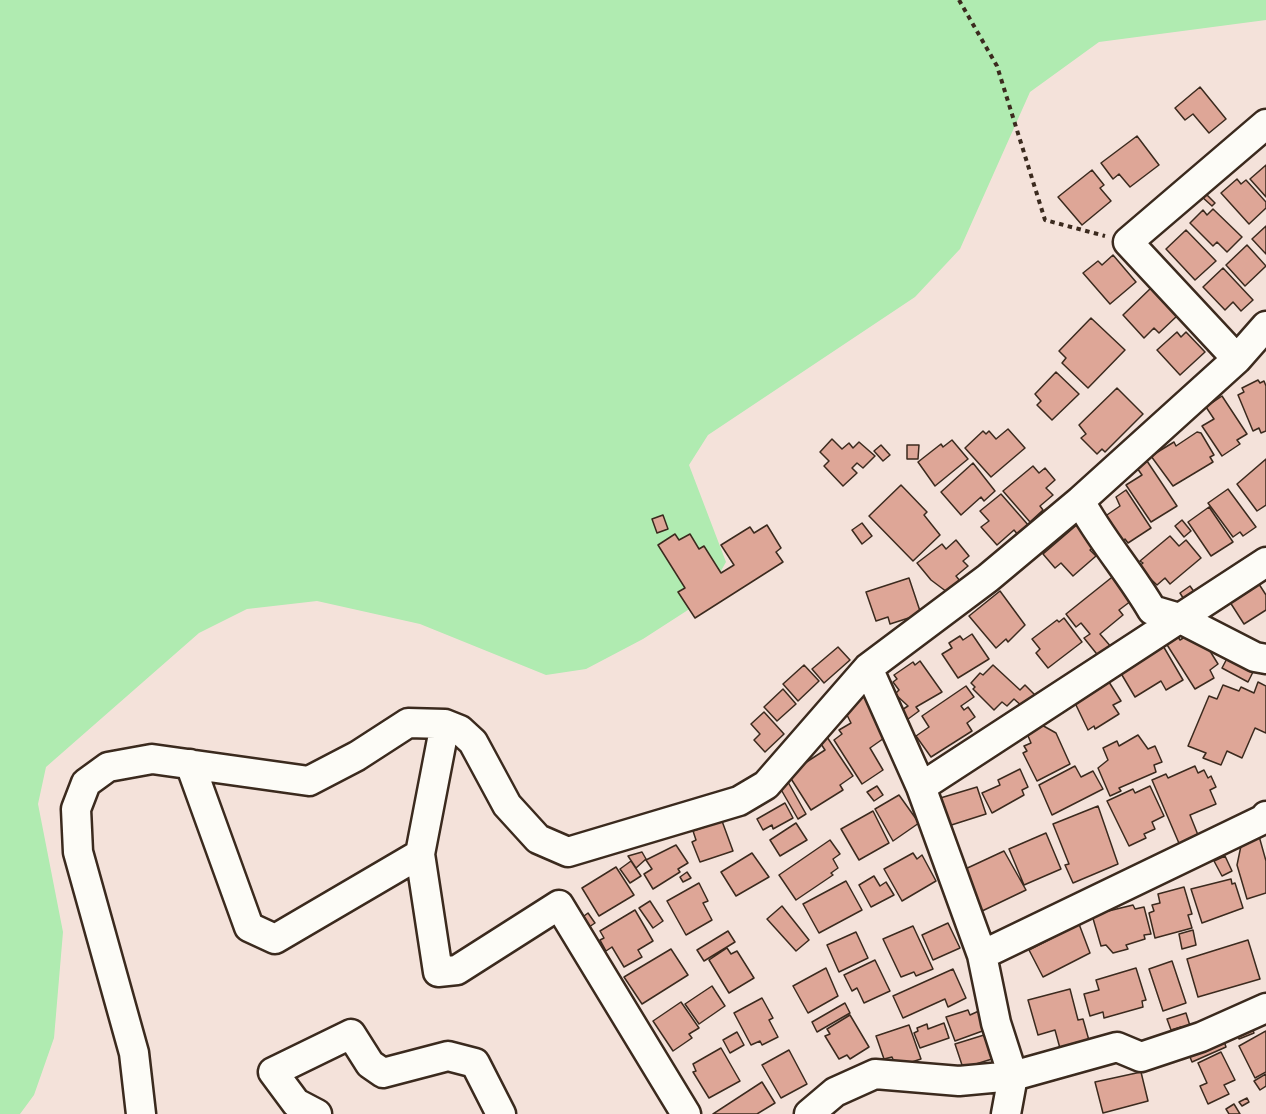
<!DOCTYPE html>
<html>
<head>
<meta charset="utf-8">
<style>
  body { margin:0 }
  canvas { display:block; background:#f4e2da }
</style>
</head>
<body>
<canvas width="1266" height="1114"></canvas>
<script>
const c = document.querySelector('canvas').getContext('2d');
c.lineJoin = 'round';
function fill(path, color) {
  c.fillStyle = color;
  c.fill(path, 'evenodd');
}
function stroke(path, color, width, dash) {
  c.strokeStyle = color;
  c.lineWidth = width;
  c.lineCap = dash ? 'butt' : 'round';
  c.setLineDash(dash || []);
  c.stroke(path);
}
fill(new Path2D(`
  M0,0H1266V20L1099,42L1030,92L960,249L915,297L708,435L689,465L726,562L705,599L643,639L586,669L546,675L420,624L317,601L247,609L199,633L46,767L38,804L63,932L54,1038L34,1095L20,1114H0Z`), '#b0ebb1');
const building = new Path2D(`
  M1200,87L1226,119L1209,133L1193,114L1185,120L1175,108Z
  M1137,136L1159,165L1130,187L1119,174L1113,179L1101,163Z
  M1266,165V197L1250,179Z
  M1092,170L1104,185L1100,188L1111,201L1082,225L1058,197Z
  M1237,179L1241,184L1246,180L1266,202V208L1249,224L1221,193Z
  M1204,192L1215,203L1212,206L1201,196Z
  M1213,209L1242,237L1227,252L1217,242L1213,246L1190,223L1203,210L1207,215Z
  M1266,226V254L1252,239Z
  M1186,230L1216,261L1195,280L1166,249Z
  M1247,245L1266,266L1245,286L1226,265Z
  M1113,255L1136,282L1110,304L1083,273L1098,261L1102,265Z
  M1223,268L1253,300L1241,311L1233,302L1225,310L1203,287Z
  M1152,287L1178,315L1159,333L1154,328L1144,338L1123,315Z
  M1091,318L1125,350L1088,388L1062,363L1066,358L1059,351Z
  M1177,332L1181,337L1186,332L1205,352L1180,375L1157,350Z
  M1056,372L1079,394L1052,420L1037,405L1041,401L1035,394Z
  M1258,380L1260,383L1264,381L1266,386V431L1261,433L1259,428L1253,431L1238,395L1244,392L1242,388Z
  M1117,388L1143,414L1105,452L1102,449L1097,454L1081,438L1086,434L1079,425Z
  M1222,396L1247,434L1237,440L1240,444L1222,456L1202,426L1214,419L1206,407Z
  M1008,429L1025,448L991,477L965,448L983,431L986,434L989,431L996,439Z
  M1197,432L1201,433L1214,455L1210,457L1213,462L1173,486L1151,456L1174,442L1176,446Z
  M832,439L842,449L849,443L853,448L859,442L875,456L863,468L857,463L852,468L857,473L843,486L824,466L829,461L820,452Z
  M952,440L968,459L935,486L918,462L941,444L943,447Z
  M881,445L890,455L883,461L874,451Z
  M907,445H919L918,459H907Z
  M1266,459V505L1257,511L1237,484Z
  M1147,461L1177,506L1151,522L1126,485L1142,475L1137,468Z
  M973,463L995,491L984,501L981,497L961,515L941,492Z
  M1033,466L1039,473L1045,468L1055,480L1046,488L1053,495L1040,506L1043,510L1030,522L1003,491Z
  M901,485L927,512L924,515L940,535L913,561L869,516Z
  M1228,489L1256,527L1243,536L1240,532L1233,537L1208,503Z
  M1126,490L1151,528L1128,543L1125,539L1121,542L1104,517L1120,506L1116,497Z
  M1001,494L1029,526L1018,535L1014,530L997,545L981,527L989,521L980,511Z
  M1209,507L1233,542L1211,556L1188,522Z
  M663,515L668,529L657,533L652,519Z
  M1182,520L1191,531L1184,537L1175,526Z
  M862,523L872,536L862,544L852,530Z
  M1079,523L1097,544L1090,550L1096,556L1073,576L1061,563L1055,568L1043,554Z
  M767,525L781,548L776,552L783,562L695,618L678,592L685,588L658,545L675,534L679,540L690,534L699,549L704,546L721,573L734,565L721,545L750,527L754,533Z
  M1170,536L1179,546L1186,540L1201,558L1170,584L1165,578L1157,585L1138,567L1143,563L1140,561Z
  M956,540L969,556L963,561L968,566L956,576L960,581L947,592L931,580L917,563L942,544L946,549Z
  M1116,574L1135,598L1119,610L1123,615L1100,634L1112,648L1100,658L1084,638L1090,634L1081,623L1076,627L1066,614Z
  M909,578L921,614L890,624L888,617L876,621L866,592Z
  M1257,581L1266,595V610L1244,624L1228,599Z
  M1190,586L1195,593L1185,601L1180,593Z
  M1000,591L1025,625L1008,642L1006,639L996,648L969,616Z
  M1064,618L1082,642L1048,668L1036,653L1040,649L1032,639L1057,620L1059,622Z
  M1175,632L1180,640L1193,632L1205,643L1218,664L1210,670L1214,678L1195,689L1164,640Z
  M972,634L989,659L958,678L942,654L952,648L949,643L960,636L963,640Z
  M1162,644L1183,680L1166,690L1161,681L1135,697L1119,670Z
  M838,647L850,660L824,683L812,669Z
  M1232,649L1258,662L1248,682L1222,668Z
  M920,661L942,692L916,707L919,711L904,722L897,713L908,706L895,694L899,690L893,682L897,679L894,675L913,662L915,665Z
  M804,665L819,681L798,701L783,684Z
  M993,665L1020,690L1025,685L1036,696L1024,708L1014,699L1007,706L1002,702L994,710L973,689L975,687L971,683L980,673L983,675Z
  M1109,682L1121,701L1113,705L1119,714L1095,729L1094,726L1088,730L1075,703L1086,697L1083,693L1096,685L1099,689Z
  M1258,682L1266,686V733L1255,728L1242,758L1227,751L1221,765L1203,758L1206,753L1188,746L1209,696L1217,699L1223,685L1239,691L1241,687L1254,693Z
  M966,686L974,697L961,706L964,710L968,707L975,717L967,723L972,731L931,757L916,736L929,727L922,716Z
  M871,687L887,736L870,748L883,770L862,784L834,740L842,734L839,730L851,723L845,711Z
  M783,689L796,704L777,721L764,707Z
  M764,712L784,734L765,752L754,740L760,734L751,724Z
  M1040,724L1056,733L1070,764L1037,781L1023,753L1027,751L1024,746L1031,743L1026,731Z
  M1138,735L1148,749L1155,746L1162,762L1154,765L1156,772L1119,788L1121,791L1110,796L1098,768L1108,760L1103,748L1117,741L1119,746Z
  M827,737L853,776L840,785L843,790L811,810L788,774L825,750L819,741Z
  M1075,766L1081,777L1093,771L1103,789L1052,815L1039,785Z
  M1195,766L1198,773L1204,770L1208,778L1211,776L1216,787L1210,790L1216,804L1190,815L1200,840L1181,848L1152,780L1166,774L1168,778Z
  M1020,769L1028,787L1022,790L1024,795L992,813L982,793L1000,785L998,780Z
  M788,782L806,814L798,819L779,786Z
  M877,786L883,795L874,801L867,792Z
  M1150,786L1164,816L1152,822L1155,829L1144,834L1146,838L1129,846L1107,801L1133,789L1135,793Z
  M977,787L986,814L942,828L937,799Z
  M899,795L919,823L893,841L875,809Z
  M785,803L793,818L773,829L772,825L763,830L757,819Z
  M1098,806L1118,864L1073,883L1065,865L1069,864L1053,824Z
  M873,811L889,843L859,860L841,829Z
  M722,821L733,851L700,862L692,842L696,840L693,831Z
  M796,823L807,840L780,856L770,840Z
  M1046,833L1061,869L1024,885L1009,849Z
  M1259,836L1266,861V893L1247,899L1237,865L1242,841Z
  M830,840L840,854L833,859L838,868L831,873L833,875L796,900L779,875Z
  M676,845L688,863L678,869L680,872L653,889L644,874L652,869L646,860Z
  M1004,851L1026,890L980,912L961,871Z
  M642,852L646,859L636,868L628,856Z
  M752,853L769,877L736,896L721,872Z
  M913,853L917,859L922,855L936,881L902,901L884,869Z
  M1225,856L1232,871L1222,876L1214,861Z
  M631,861L641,876L630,883L620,869Z
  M616,867L634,895L599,916L582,888Z
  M687,872L691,878L683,882L680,877Z
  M874,876L880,886L886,882L894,895L871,907L859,885Z
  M1231,879L1232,884L1235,883L1243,908L1202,923L1191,889Z
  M846,881L862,910L819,933L803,904Z
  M699,883L708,901L703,903L712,920L686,935L667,901Z
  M1184,887L1192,914L1188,915L1192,928L1155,938L1149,913L1154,911L1152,905L1160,903L1158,894Z
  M650,901L663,921L653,928L639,908Z
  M1133,905L1135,909L1144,907L1151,934L1144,935L1145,939L1126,945L1128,949L1113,953L1106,945L1101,946L1092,915Z
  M782,906L809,940L796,951L767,919Z
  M635,910L653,941L638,950L642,957L624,967L612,947L606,951L600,940L604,938L600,931Z
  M588,913L595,923L586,929L580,919Z
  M948,923L960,948L933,960L922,935Z
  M1079,924L1090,953L1043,977L1029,950Z
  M913,926L933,969L916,976L914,972L901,977L883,939Z
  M1193,930L1196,945L1182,949L1179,934Z
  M728,931L735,942L704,961L697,950Z
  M856,932L868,958L839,972L827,945Z
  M1248,940L1260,979L1198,997L1187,959Z
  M727,948L731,954L737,951L754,978L729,993L709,960Z
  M671,949L688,975L642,1004L624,977Z
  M875,960L890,991L864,1003L857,988L852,991L844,975Z
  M1172,961L1186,1003L1163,1011L1149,969Z
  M826,968L838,996L808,1013L793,986Z
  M1136,968L1146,1000L1142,1001L1143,1007L1104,1018L1103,1012L1090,1016L1084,994L1099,990L1096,980Z
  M953,969L966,998L948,1007L945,999L903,1018L893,996Z
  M712,986L725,1006L699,1024L685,1004Z
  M1070,989L1078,1020L1083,1019L1090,1044L1061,1052L1055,1030L1038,1035L1028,1000Z
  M762,998L773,1018L769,1020L778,1037L762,1045L760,1041L751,1045L734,1013Z
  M681,1002L699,1028L689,1034L692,1038L673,1051L653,1021Z
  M845,1003L850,1013L817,1032L812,1022Z
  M968,1010L970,1015L981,1010L988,1029L955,1041L946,1017Z
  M1186,1013L1191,1029L1182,1032L1181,1027L1171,1030L1167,1019Z
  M850,1015L869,1047L850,1059L847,1055L839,1059L825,1036L830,1034L827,1029Z
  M944,1023L949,1038L920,1048L914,1033L918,1031L917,1028L927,1024L928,1029Z
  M909,1025L921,1059L896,1067L892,1057L884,1059L876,1036Z
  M1252,1028L1254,1033L1239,1039L1237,1034Z
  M1266,1031V1072L1255,1078L1239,1046Z
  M737,1032L744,1045L730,1053L723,1040Z
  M984,1035L992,1059L963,1068L955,1044Z
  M1223,1038L1226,1047L1192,1062L1188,1052Z
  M721,1048L740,1081L709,1098L693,1072L696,1071L693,1064Z
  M789,1050L807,1084L781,1098L762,1065Z
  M1221,1052L1235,1080L1224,1085L1229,1094L1208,1104L1200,1086L1207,1083L1198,1063Z
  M1141,1072L1148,1101L1103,1113L1095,1082Z
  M1266,1074V1086L1260,1090L1254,1081Z
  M762,1082L775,1103L757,1114H713Z
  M1247,1098L1249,1102L1242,1106L1239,1102Z
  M1234,1104L1240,1114H1229L1226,1109Z`);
fill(building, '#dea697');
stroke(building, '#3b2a1e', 1.5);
const minor = new Path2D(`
  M1237,359L1128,242L1266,124
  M1080,501C1101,540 1130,572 1152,610L1179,618L1255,657L1266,659
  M868,668L921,787L982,955L996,1023L1013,1076L1006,1114
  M445,724L420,854L438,972L457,970L559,905L686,1114
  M190,764L249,927L275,939L420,854
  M921,787L1266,562
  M982,955L1264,819L1266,816
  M141,1114L134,1053L78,852L76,809L86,783L108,767L152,759L309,781L357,756L408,723L445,724L460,730L473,742L507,805L538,839L568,852L739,801L766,785L868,668L988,578L1080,501L1237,359L1266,326
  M317,1114L296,1103L273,1072L351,1034L370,1064L383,1073L448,1056L475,1063L501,1114
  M809,1114L835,1092L875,1074L959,1081L1013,1076L1117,1047L1141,1057L1201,1037L1266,1008`);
stroke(minor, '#3b2a1e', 33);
stroke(new Path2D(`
  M959,0L997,66L1045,220L1105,236`), '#3b2a1e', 4, [4.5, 4.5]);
stroke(minor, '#fdfcf7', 28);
</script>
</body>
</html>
